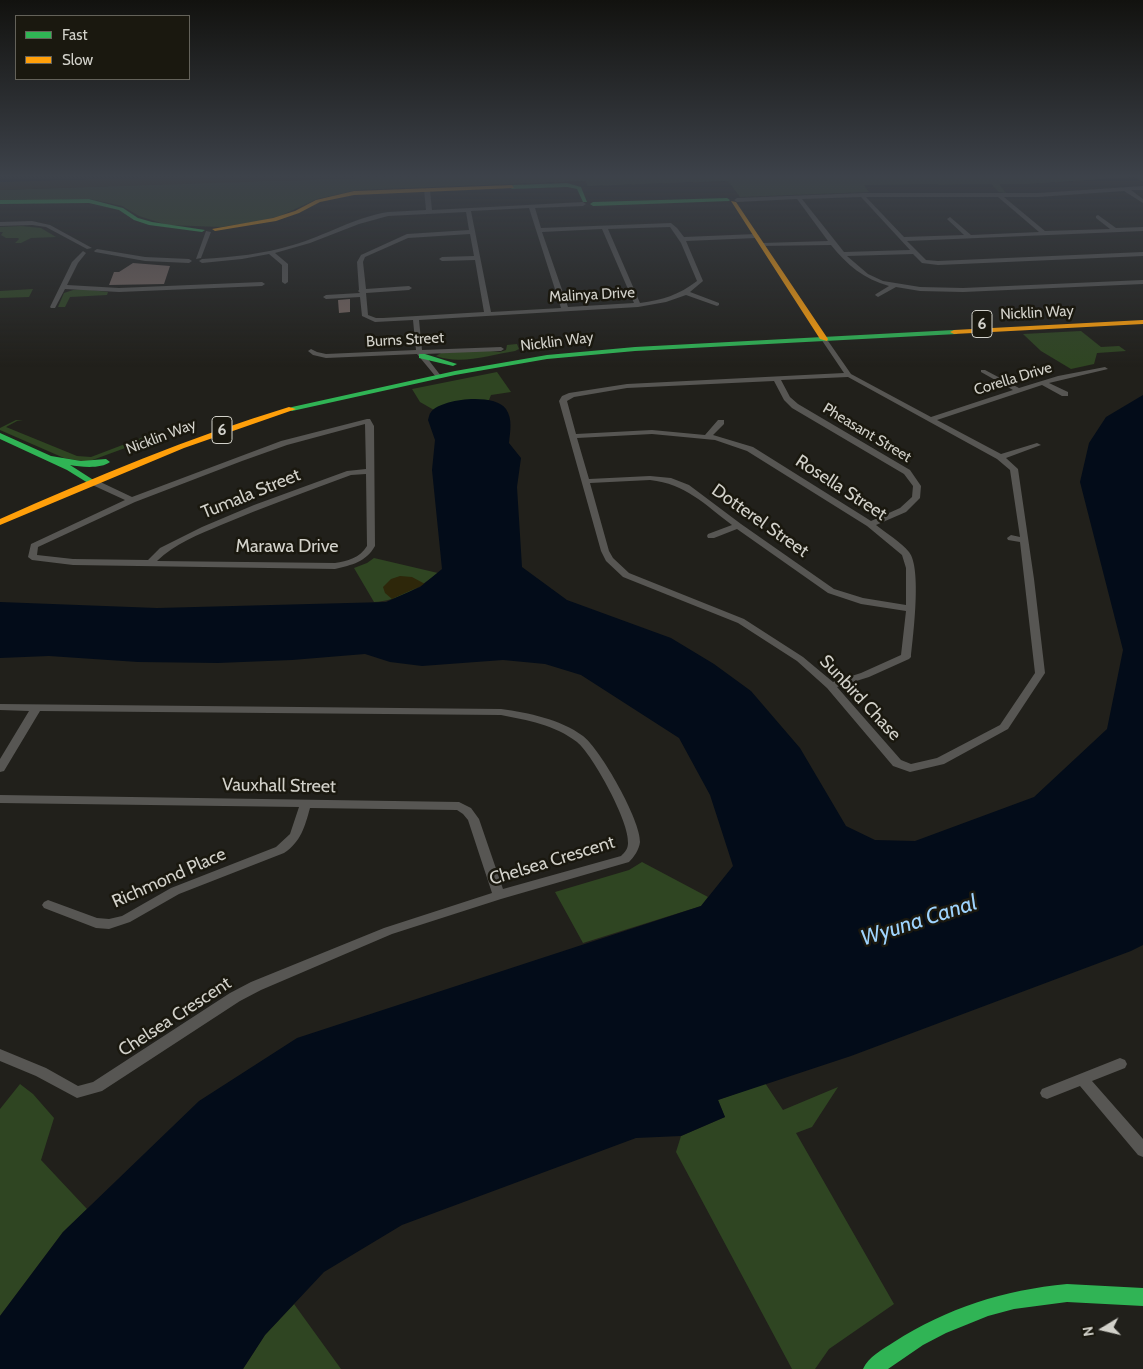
<!DOCTYPE html>
<html>
<head>
<meta charset="utf-8">
<style>
  body { margin:0 }
  #map { position:relative; width:1143px; height:1369px; overflow:hidden; background:#21201b; font-family:Cabin,sans-serif }
  canvas { display:block }
  .legend { position:absolute; left:15px; top:15px; width:175px; height:65px; box-sizing:border-box; background:#1a180f; border:1px solid #64625a; margin:0; padding:6px 9px; list-style:none; font-size:15px; color:#d2d1ca }
  .legend li { display:flex; align-items:center; gap:10px; height:25px }
  .legend b { width:25px; border:1px solid #64625a }
  .north { position:absolute; left:1078px; top:1304px; width:50px; height:50px; -webkit-text-stroke:4px #1a180f; paint-order:stroke; rotate:261deg; font-size:14px; font-weight:700; line-height:20px; text-align:center; color:#d2d1ca }
  .north::after { content:''; display:block; margin:auto; width:18px; height:22px; background:#d2d1ca; clip-path:polygon(50% 0,100% 100%,50% 72%,0 100%) }
</style>
</head>
<body>
<div id="map">
<canvas width="1143" height="1369"></canvas>
<ul class="legend">
<li><b style="height:6px;background:#30b455"></b>Fast</li>
<li><b style="height:6px;background:#ff9f0a"></b>Slow</li>
</ul>
<div class="north">N</div>
</div>
<script>
const c = document.querySelector('canvas').getContext('2d');
c.lineJoin = 'round';
function fill(path, color) {
  c.fillStyle = color;
  c.fill(path, 'evenodd');
}
function drawText(font, color, halo, rows, align = 'center') {
  c.font = font + ' Cabin,sans-serif';
  c.lineWidth = 5;
  c.setLineDash([]);
  c.textBaseline = 'middle';
  c.strokeStyle = halo;
  c.fillStyle = color;
  for (const [text, x, y, turn = 0] of rows) {
    c.save();
    c.translate(x, y);
    c.rotate((+turn || 0) * Math.PI / 180);
    c.textAlign = isNaN(turn) ? turn : align;
    if (halo) c.strokeText(text, 0, 0);
    c.fillText(text, 0, 0);
    c.restore();
  }
}
function stroke(path, color, width, dash) {
  c.strokeStyle = color;
  c.lineWidth = width;
  c.lineCap = dash ? 'butt' : 'round';
  c.setLineDash(dash || []);
  c.stroke(path);
}
fill(new Path2D(`
  M417,175H1143V182L1134,177L1029,184H999L1006,193L999,192L991,184L864,185L869,192L740,197L728,181L588,186L585,181L358,190L317,199L280,216L260,221L221,227L167,225L139,216L122,206L90,199L0,200V190Z
  M21,226L41,228L56,237L31,238L21,243H15L19,239L18,238H6L1,235L3,232H0V227Z
  M33,289L29,297L0,298V291Z
  M82,289L108,292L107,295L70,297L65,307H58L64,293L73,290Z
  M1081,331L1101,347L1119,346L1126,351L1097,353L1094,364L1071,369L1041,351L1023,334Z
  M517,344L519,349L515,351C489,355 461,365 436,356L441,353L481,350L500,352L506,350L507,345Z
  M497,372L511,392L491,395L489,400L447,404L434,410L420,402L412,389Z
  M16,420L23,421H17L6,427L77,456L91,457L154,433L158,436L87,462L64,458L0,430V428Z
  M374,558L438,573C420,587 398,601 374,602L354,568L367,563Z
  M642,862L708,897L701,906L583,943L555,892L629,870Z
  M765,1083L783,1110L838,1087L812,1127L796,1133L894,1304L829,1349L815,1369H792L676,1152L681,1136L725,1117L718,1100Z
  M20,1084L33,1094L54,1118L41,1160L87,1209L63,1232L0,1316V1109Z
  M294,1304L341,1369H243L265,1335Z`), '#2f4522');
fill(new Path2D(`
  M210,175H462L0,190V182Z
  M400,576L412,577L425,584L392,599L385,593L383,587L391,579Z`), '#2e270a');
fill(new Path2D(`
  M0,175H210L0,182Z
  M1143,395V945L1131,951L851,1056L718,1100L725,1117L681,1136L636,1138L402,1225L324,1272L265,1335L243,1369H0V1316L63,1232L199,1101L297,1038L701,906L733,866L710,795L679,738L581,675L545,664L503,660L422,666L390,662L365,654L292,660L218,663L138,662L49,656L0,658V602L157,608L386,602L420,587L442,569L432,470L435,440L428,420C429,417 429,414 431,412C442,398 495,393 506,409C513,419 510,432 509,443L521,458L517,487L522,567L567,600L671,638L714,664L751,691L800,748L846,826L875,840L915,841L1034,797L1107,729L1123,650L1080,482L1089,443L1106,417Z`), '#030c19');
fill(new Path2D(`
  M133,263L170,266L164,284L109,285L114,272H119Z
  M350,299V312L339,313L338,300Z`), '#74645e');
fill(new Path2D(`
  M1143,186V190H1131L1143,199V203L1124,191L1038,197H1004L1045,231L1110,229L1096,218V216L1098,215L1116,228L1143,227V231L907,241L926,260L938,261L1143,252V256L938,265L922,263L913,254L847,256L868,274L883,281L920,287L963,288L1143,280V284L963,292L920,291L896,287L878,297L875,295L876,294L889,286C864,279 847,265 831,245L760,246V244L762,243L828,241L797,199L737,202L734,200L737,198L862,193H1038ZM861,197L910,250L844,252L802,199ZM866,197H998L1039,232L971,235L950,217L947,219L948,220L964,235L904,237Z
  M427,188L430,190L432,210L583,202L586,204L583,206L535,208L541,228L671,223L677,228L684,237L756,234L759,236L756,238L686,241L703,281L690,292L719,303V305L717,306L686,295L666,302L638,307L419,320L422,350L501,347L504,349L501,351L424,354L441,376L438,378L436,377L417,354L326,358L313,355L308,351L311,349L317,352L326,354L416,350L413,320L375,322L362,316L360,297L326,299L323,297L326,295L360,293L358,291L359,290L357,262L361,255L407,234L469,230L466,212L388,216L359,224L310,243L275,253L288,264V282L285,284L282,282V265L269,254L242,259L202,263L199,261L202,259C233,257 264,254 293,245C325,236 355,217 388,212C400,211 414,211 426,210L424,190ZM529,208L561,308L491,312L471,211ZM670,227L681,243L697,281C679,295 662,300 640,303L608,229ZM602,229L634,303L568,307L542,232ZM470,234L474,256L442,257L439,259L442,261L475,260L484,312L383,318H376L368,315L366,293L409,290L412,288L409,286L366,289L363,262L365,257L408,238Z
  M32,221L50,225L92,248L87,249L46,227L32,225L0,226V222Z
  M206,231L211,232L201,258L196,259Z
  M97,249L145,257L189,259L192,261L189,263L145,261L95,252L94,251Z
  M83,251L86,253L78,263L67,285L119,288L262,282L265,284L262,286L119,292L65,289L55,308H51L50,307L72,262Z
  M824,337L826,338L851,374L931,417L1013,390L981,372V370H985L1019,388L1058,376L1105,367L1108,369L1049,383L1068,392V396H1062L1042,385L937,420L1001,454L1037,443L1041,445L1006,458L1018,469L1034,579L1045,673L1008,729L944,764L910,772L893,766L827,688L797,661L738,623L623,577L606,561L601,551L559,401L562,396L569,393L627,384L844,373L821,339ZM848,377L997,459L1010,470L1020,537L1011,535L1007,538L1008,540L1020,542L1035,673L1000,725L937,758L911,764L901,760L837,687L869,677L909,659L911,657C913,636 922,568 909,552C901,542 886,533 876,525L906,512L920,498L921,486L910,470L798,404L790,397L781,380ZM774,381L784,400L792,408L904,474L913,486L912,497L900,508L871,521L753,447L713,435L724,424V420H718L705,435L652,430L576,434L567,401L574,397L627,388ZM652,434L715,440L747,451L867,526L902,555L906,568V605L863,598L834,589L741,524L689,485L671,478L650,476L589,479L577,438ZM650,480C686,484 704,504 732,525L708,534L707,536L708,538H714L737,529L828,593L861,604L906,611L901,655L861,673L833,682L803,657L744,619L629,573L613,558L609,551L590,483Z
  M367,419H370L374,426L375,546C366,562 352,565 335,569L73,565L32,560L28,557L31,544L125,500L88,483V479H94L132,497L281,441ZM365,424L366,469L347,471L254,505L202,527L160,548L148,560L73,559L37,555L38,547L135,502L242,461L287,445ZM366,474L367,546C360,558 347,561 335,563L157,561C174,544 200,534 221,525C264,507 308,491 351,475Z
  M0,704L501,709C529,713 560,719 583,736C601,750 641,821 640,842C639,850 634,857 629,862L501,899L392,934L261,990L240,1001L102,1091L77,1098L36,1076L0,1061V1049L46,1068L78,1086L93,1082L230,993L251,982L384,928L492,893L468,820L463,814L457,810L310,808C305,826 301,842 284,853L179,894L130,922L109,929L96,928L44,908L42,905L44,902L48,900L97,918L109,919L122,916L171,888L276,847L290,834L299,807L0,803V795L459,802L471,808L479,819L503,889L621,856C625,852 628,849 628,843C630,823 593,755 577,742C555,725 527,720 501,715L40,711L4,771L0,772V759L29,711L0,710Z
  M1120,1058L1125,1060L1127,1064L1125,1068L1092,1081L1143,1139V1157L1138,1155L1080,1086L1047,1099L1042,1097L1040,1093L1042,1089Z`), '#575653');
fill(new Path2D(`
  M567,183L581,187L587,202H583L577,189L567,187L512,189L509,187L512,185Z
  M727,198L730,200L729,201L593,206L590,204L593,202Z
  M89,199L123,208L138,218L152,222L205,230L202,232L149,225L134,220L119,210L89,203L0,204V200Z
  M954,330L958,332L957,334L635,351L547,359L455,375L292,411L288,409L292,407L455,371L547,355L635,347Z
  M419,354H425L457,364L453,366L419,358Z
  M0,433L51,456L81,461L106,459L110,462C101,469 81,467 70,465L95,481L94,483H88L67,470L0,439Z
  M1067,1284L1143,1288V1306L1067,1302L1014,1309L988,1316L946,1333L923,1345L888,1369H863C868,1357 883,1349 894,1342C947,1308 1004,1290 1067,1284Z`), '#30b455');
fill(new Path2D(`
  M512,185L514,188L354,195L320,202L299,213L276,221L215,231L212,229L273,218L295,211L316,200L354,191Z
  M731,201L736,202L828,339L827,341L820,339Z
  M1143,320V324L954,334L950,332L954,330Z
  M289,407L296,409L184,448L0,525V519C95,477 190,437 289,407Z`), '#ff9f0a');
const sky = c.createLinearGradient(0, 0, 0, 367);
sky.addColorStop(0, '#12120f');
sky.addColorStop(0.48, '#3d424a');
sky.addColorStop(1, '#3d424a00');
c.fillStyle = sky;
c.fillRect(0, 0, 1143, 367);
drawText('15px', '#d2d1ca', '#1a180f', [
  ["Malinya Drive",592,295,-3],
  ["Nicklin Way",1037,313,-3],
  ["Burns Street",405,340,-3],
  ["Nicklin Way",557,342,-7],
  ["Corella Drive",1013,379,-17],
  ["Pheasant Street",867,433,31],
  ["Nicklin Way",161,437,-21]
]);
for (const [x, y, w] of [
  [982,324,20],
  [222,430,20]
]) {
  const box = new Path2D();
  box.roundRect(x - w / 2, y - 13.5, w, 27, 4);
  c.fillStyle = '#1a180f';
  c.fill(box);
  stroke(box, '#d2d1ca', 1);
}
drawText('bold 16px', '#d2d1ca', null, [
  ["6",982,324],
  ["6",222,430]
]);
drawText('18px', '#d2d1ca', '#1a180f', [
  ["Rosella Street",841,488,33],
  ["Tumala Street",251,494,-22],
  ["Dotterel Street",760,521,35],
  ["Marawa Drive",287,547],
  ["Sunbird Chase",860,698,47],
  ["Vauxhall Street",279,786,1],
  ["Chelsea Crescent",552,861,-17],
  ["Richmond Place",169,878,-24],
  ["Chelsea Crescent",175,1017,-33]
]);
drawText('italic 22px', '#9fd4fe', '#1a180f', [
  ["Wyuna Canal",919,921,-18]
]);
</script>
</body>
</html>
